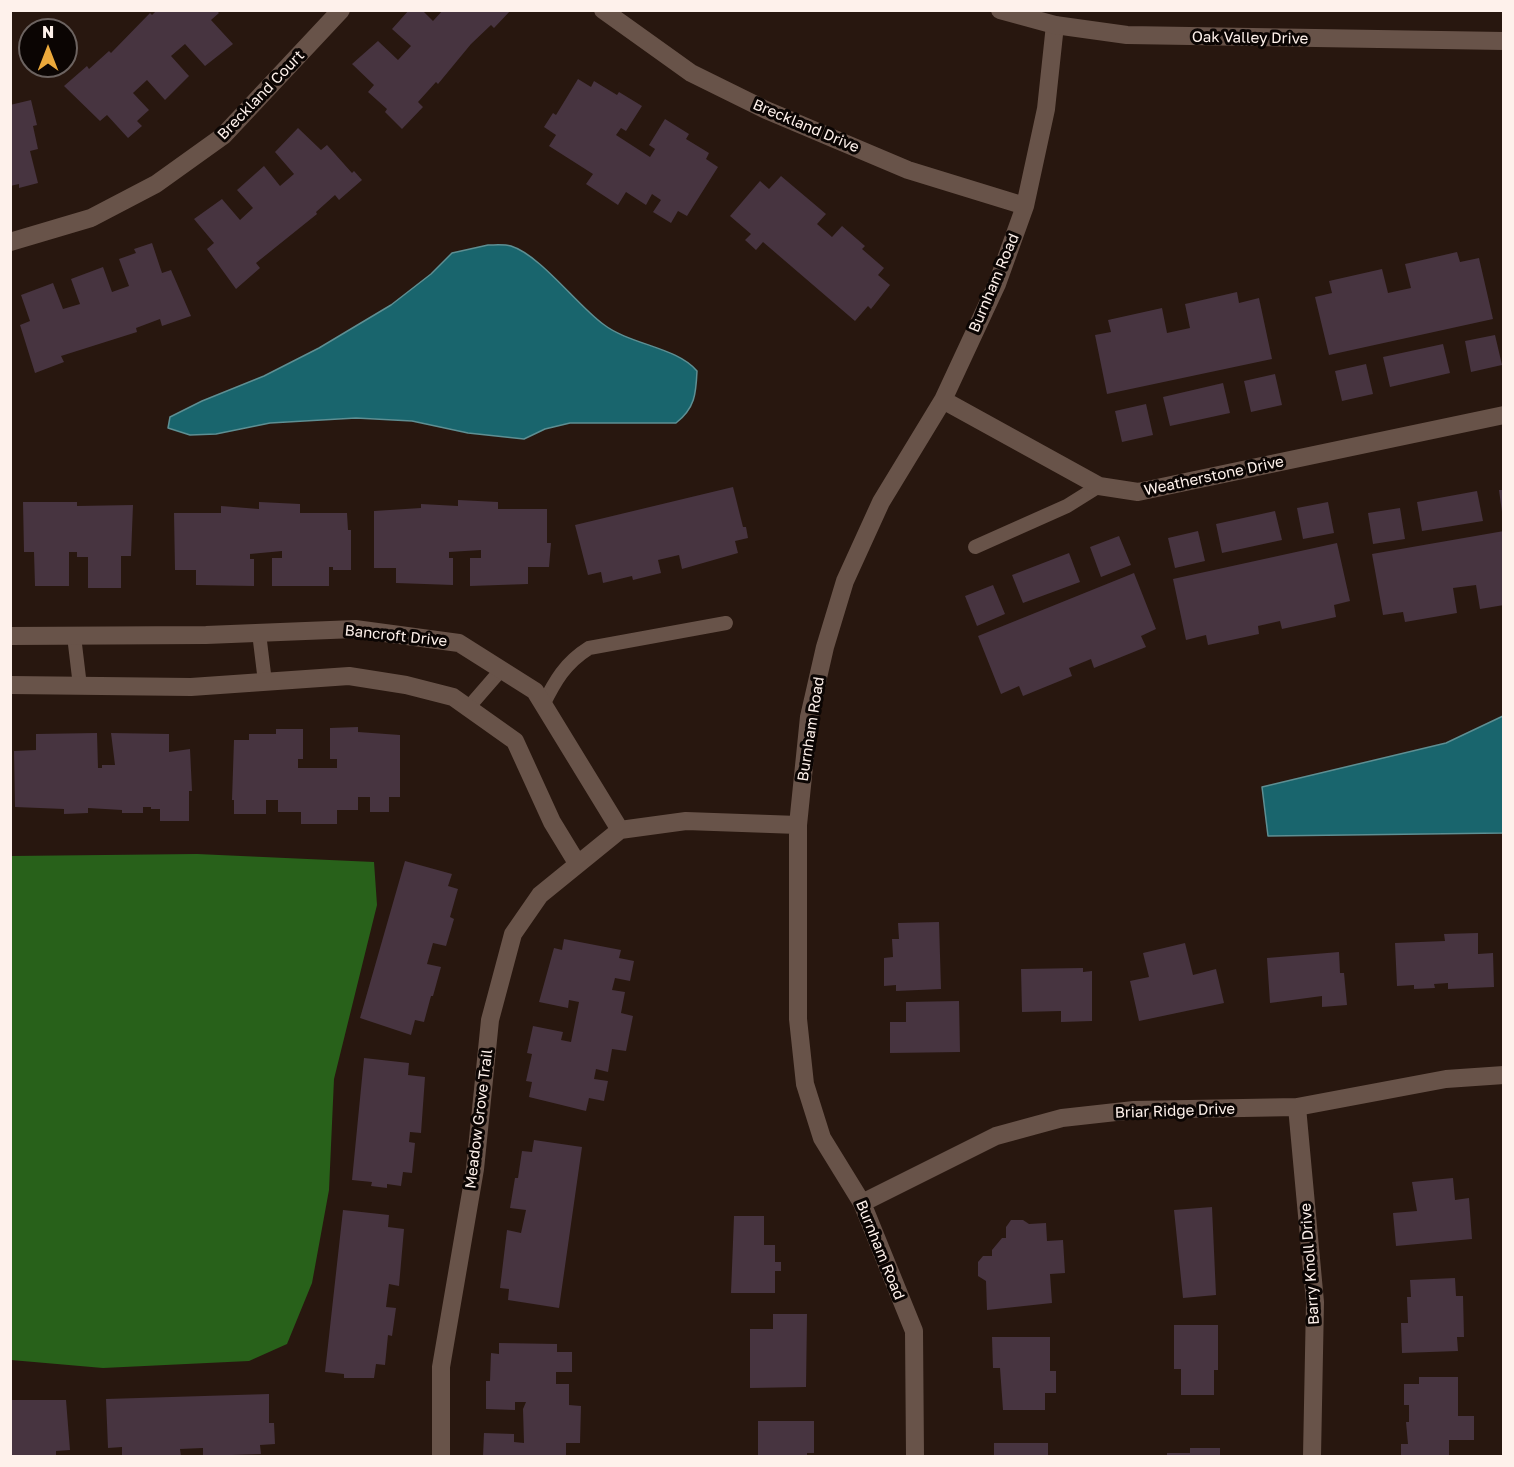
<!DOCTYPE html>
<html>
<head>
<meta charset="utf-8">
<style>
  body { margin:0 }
  #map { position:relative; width:1514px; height:1467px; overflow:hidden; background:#28170f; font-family:"Golos Text",sans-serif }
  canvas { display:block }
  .frame { position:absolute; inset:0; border:12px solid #fef1eb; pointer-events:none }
  .north { position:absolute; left:18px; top:18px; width:60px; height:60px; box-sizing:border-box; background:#0b0503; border:2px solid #6c6360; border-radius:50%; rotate:0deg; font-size:16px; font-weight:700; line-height:24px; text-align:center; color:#fef1eb }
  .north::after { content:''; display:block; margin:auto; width:21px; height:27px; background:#eca93b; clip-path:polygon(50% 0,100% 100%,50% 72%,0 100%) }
</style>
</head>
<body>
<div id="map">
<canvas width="1514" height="1467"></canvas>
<div class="frame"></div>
<div class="north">N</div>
</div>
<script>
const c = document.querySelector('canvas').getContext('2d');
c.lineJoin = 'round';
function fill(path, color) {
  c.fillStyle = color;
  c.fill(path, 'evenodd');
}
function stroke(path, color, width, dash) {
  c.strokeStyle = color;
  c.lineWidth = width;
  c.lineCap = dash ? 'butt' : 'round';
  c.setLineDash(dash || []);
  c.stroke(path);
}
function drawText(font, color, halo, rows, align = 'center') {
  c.font = font + ' "Golos Text",sans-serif';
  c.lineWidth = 6;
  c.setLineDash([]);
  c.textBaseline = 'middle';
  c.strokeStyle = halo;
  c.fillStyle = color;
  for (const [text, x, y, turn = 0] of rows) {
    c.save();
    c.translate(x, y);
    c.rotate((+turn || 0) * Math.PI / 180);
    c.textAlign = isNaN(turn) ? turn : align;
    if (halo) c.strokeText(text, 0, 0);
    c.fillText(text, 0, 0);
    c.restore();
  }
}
fill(new Path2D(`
  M197,854L374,862L377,905L334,1079L329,1190L312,1283L287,1344L249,1361L103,1368L11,1360V856Z`), '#28611a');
const water = new Path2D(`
  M488,245C495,245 504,244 511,246C540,255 577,305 603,324C630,345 677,347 697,371C696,394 695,408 676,423H570L545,429L524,439L468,433L412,421L356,418L270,423L216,434L190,435L168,428L170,417L202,401L264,376L319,348L391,305L431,274L452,253Z
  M1503,716V833L1268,836L1262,787L1446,743Z`);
fill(water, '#19656d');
stroke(water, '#5e8f93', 1.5);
fill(new Path2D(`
  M157,10H216L219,13L211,20L233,44L205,66L185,44L171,56L189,76L165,100L147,80L133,93L149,110L137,121L142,126L128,138L107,115L100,121L64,86L87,66L89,69L109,51L111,53L150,13L152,15Z
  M409,10H422L433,21L443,10H511L494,28L491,25L471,44L438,84L436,82L418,102L423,107L402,129L385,112L387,109L368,92L374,85L352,64L378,41L398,60L411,46L392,29Z
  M578,79L591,87L594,81L617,95L619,92L642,106L626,131L621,128L616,135L650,157L655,149L649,145L665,119L689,134L686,139L709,153L706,159L718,167L687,216L678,211L671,223L653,212L661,200L652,194L646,205L626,192L618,205L586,184L593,174L549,146L556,135L544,127L553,113L556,115Z
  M31,100L37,125L33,126L38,149L30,151L38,183L19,188V184L10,186V105Z
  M298,128L321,150L327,145L352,173L354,171L362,180L339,200L335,195L316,212L317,214L256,263L260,268L236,289L207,249L214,243L194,219L222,199L240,220L253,208L237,190L264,166L280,186L294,174L275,152Z
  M781,176L826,214L817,224L832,237L842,226L865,246L862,249L884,268L878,275L890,285L871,309L868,306L855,321L763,242L756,250L745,240L751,234L730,216L760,181L769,189Z
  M152,243L162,273L171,270L191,316L162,326L160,319L136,328L137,332L61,356L64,362L35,373L20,325L30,321L21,295L53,283L63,309L80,304L71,279L103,267L112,292L129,286L119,259L136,253L134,249Z
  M1457,252L1460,262L1479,258L1493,319L1329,355L1315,297L1332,293L1329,281L1382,269L1388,293L1411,288L1405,264Z
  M1237,292L1239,303L1259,298L1272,359L1107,394L1095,335L1111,332L1108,320L1162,308L1167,333L1190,328L1185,304Z
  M1495,335L1502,365L1471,372L1465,341Z
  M1443,344L1450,373L1390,387L1383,357Z
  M1366,364L1373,394L1342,401L1335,371Z
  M1275,374L1282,405L1251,412L1244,381Z
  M1223,383L1230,413L1170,426L1163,397Z
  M1146,404L1153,435L1122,442L1115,411Z
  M733,487L743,527H746L748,538L735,541L738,553L682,569L679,555L658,560L661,573L633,580L632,576L603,583L601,572L588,575L575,525Z
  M1499,490H1504V512H1502Z
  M1477,491L1483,521L1422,531L1417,502Z
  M458,500L498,502V509H547V543H551L549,567H528V584L470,586V558H481V550L449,552V558H453V585L396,583V568H374V511L421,508V504L458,506Z
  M23,502H77V506L133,505L131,556H121V588H88V557H77V552H69V586H35L34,552H24Z
  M259,502L300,504V513H347L348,530H351V570H333V567H329V586H272V558H282V551L250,554V559H254V586L196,585V570H175L174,513H221V506L259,509Z
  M1328,502L1334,533L1303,539L1297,508Z
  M1400,508L1405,539L1373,544L1368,513Z
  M1275,511L1282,540L1222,553L1216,524Z
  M1198,531L1205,561L1175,568L1168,538Z
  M1504,531V605L1480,609L1476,585L1453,588L1457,613L1405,622L1403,612L1383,615L1372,554Z
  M1119,536L1131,565L1101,577L1090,547Z
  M1337,543L1350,601L1334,605L1336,617L1282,629L1280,621L1258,626L1259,634L1208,645L1206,635L1186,640L1173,579Z
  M1069,553L1080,582L1023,603L1012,575Z
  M1134,573L1156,629L1141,636L1146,647L1094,668L1091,659L1069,668L1072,676L1023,696L1019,686L1001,694L978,636Z
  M993,585L1005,614L977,626L965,596Z
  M358,727V732L400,735V797H389V812H370V797H358V810H337V824H301V812H278V800H266V814H234V800H232L234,740H249V734H276V729H303V759H298V768H337V759H330V728Z
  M97,733L98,768H102V765H115L111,733L169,734V752L190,749L192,791H189V821H160V809H151V807H143V813H122V810L88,808V813L64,814V809L15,807L14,751L36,750V734Z
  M405,861L452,874L448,886L458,889L450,917L454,919L446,946L433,943L427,964L441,967L433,996H431L424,1022L415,1020L411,1035L360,1018Z
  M939,922L941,989L896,991V985L884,986V958L893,957L892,939H899L898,923Z
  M1478,933V954L1493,953L1494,987L1448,989V983L1434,984L1435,988L1414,989V985L1397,986L1395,943L1445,941L1444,934Z
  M564,939L621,950L619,958L634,961L630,981L615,978L612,990L625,992L621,1013L633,1016L626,1051L612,1049L608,1072L596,1069L594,1079L608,1081L604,1101L589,1098L586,1111L529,1097L532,1082L526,1081L532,1054L527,1053L533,1026L563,1032L561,1040L571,1042L579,1002L569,1000L568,1008L539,1002L554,948L562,950Z
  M1185,943L1193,975L1216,969L1224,1003L1139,1021L1130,981L1149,977L1143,953Z
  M1339,952L1340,973H1344L1347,1005L1322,1007V996L1270,1003L1267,958Z
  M1083,968V972L1092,971V1021L1061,1022V1011L1022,1012L1021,969Z
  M959,1001L960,1052L890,1053V1022H906V1002Z
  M364,1058L409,1063L408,1075L425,1077L421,1133L410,1132L409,1142L415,1143L412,1173L403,1172L401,1186L387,1184V1188L371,1186L372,1182L352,1180Z
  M534,1140L582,1147L559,1308L508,1300L509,1289L500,1288L507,1230L521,1233L526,1210L510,1208L515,1178H518L522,1151L532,1152Z
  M1453,1178L1455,1200L1469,1198L1472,1239L1396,1246L1393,1213L1417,1211L1412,1182Z
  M1212,1207L1216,1295L1183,1298L1174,1210Z
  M343,1210L389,1215L388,1227L404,1229L399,1286L389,1284L386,1307L396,1308L392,1336L388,1335L385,1365L376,1364L374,1378H344V1374L325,1372Z
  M734,1216H764V1245H775V1262H781V1271H775V1293H731Z
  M1011,1220H1023L1029,1224L1046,1223L1047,1241L1063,1240L1065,1273L1050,1274L1052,1303L987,1310L986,1281L978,1276V1262L983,1256H992V1250L1002,1238H1006V1227Z
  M1455,1278L1456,1296H1463L1464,1337H1457L1458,1351L1402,1353L1401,1323H1408L1407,1297H1411L1410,1280Z
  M773,1314H807L806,1387L750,1388V1329H773Z
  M1174,1325H1218V1370H1214V1395H1181V1369H1174Z
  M992,1337H1050V1371H1056V1393H1045V1410H1003L1000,1368H993Z
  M499,1343L557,1344V1352H572V1372H556V1384H569V1405L581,1406L580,1443H566V1456H483L484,1433L514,1434V1442L524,1443L523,1409L526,1402H515V1410L486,1409V1381H490L491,1353L499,1354Z
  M1419,1377H1458V1416H1474V1440H1449V1456H1401V1444H1408L1406,1422H1409V1405H1404V1384H1419Z
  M269,1394V1423H274L275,1444L260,1445L261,1454L203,1456V1448L180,1449L181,1456H122V1447L108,1448L106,1399Z
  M10,1400H66L70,1450L56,1451V1456H10Z
  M758,1421H814V1453H807V1456H758Z
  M994,1443H1048V1456H994Z
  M1190,1448H1220V1456H1167V1453H1190Z`), '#473440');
stroke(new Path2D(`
  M975,547L1067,506L1099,486
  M259,633L265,682
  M74,636L80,686
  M543,705C555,681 565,663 589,648L726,623
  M468,708L501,670`), '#685349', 14);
stroke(new Path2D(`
  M603,10L691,73L766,110L908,170L1025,206
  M10,242L91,218L156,184L223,136L341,10
  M943,400L1099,486L1138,492L1504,415
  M10,636L206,635L355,629L459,643L535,691L620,830
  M10,685L191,687L349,676L406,685L453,697L515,741L552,822L577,863
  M1297,1107L1315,1302L1312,1456
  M862,1203L996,1136L1062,1118L1134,1110L1297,1107L1446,1079L1504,1075
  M441,1456V1367L475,1169L490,1020L513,934L540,895L620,830L686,821L798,825
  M915,1456L914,1331L862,1203L822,1138L805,1084L798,1019V825L809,717L825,647L845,581L881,502L943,400L997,284L1025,206L1046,109L1055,25`), '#685349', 18);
stroke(new Path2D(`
  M1000,10L1055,25L1127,35L1504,41`), '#685349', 18);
drawText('15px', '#fef1eb', '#0b0503', [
  ["Oak Valley Drive",1250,38,1],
  ["Breckland Court",261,95,-46],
  ["Breckland Drive",806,126,23],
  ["Burnham Road",994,283,-67],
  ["Weatherstone Drive",1214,476,-12],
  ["Bancroft Drive",396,636,6],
  ["Burnham Road",811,729,-81],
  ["Briar Ridge Drive",1175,1111,-2],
  ["Meadow Grove Trail",479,1119,-83],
  ["Burnham Road",880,1250,68],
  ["Barry Knoll Drive",1310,1264,-94]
]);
</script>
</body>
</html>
